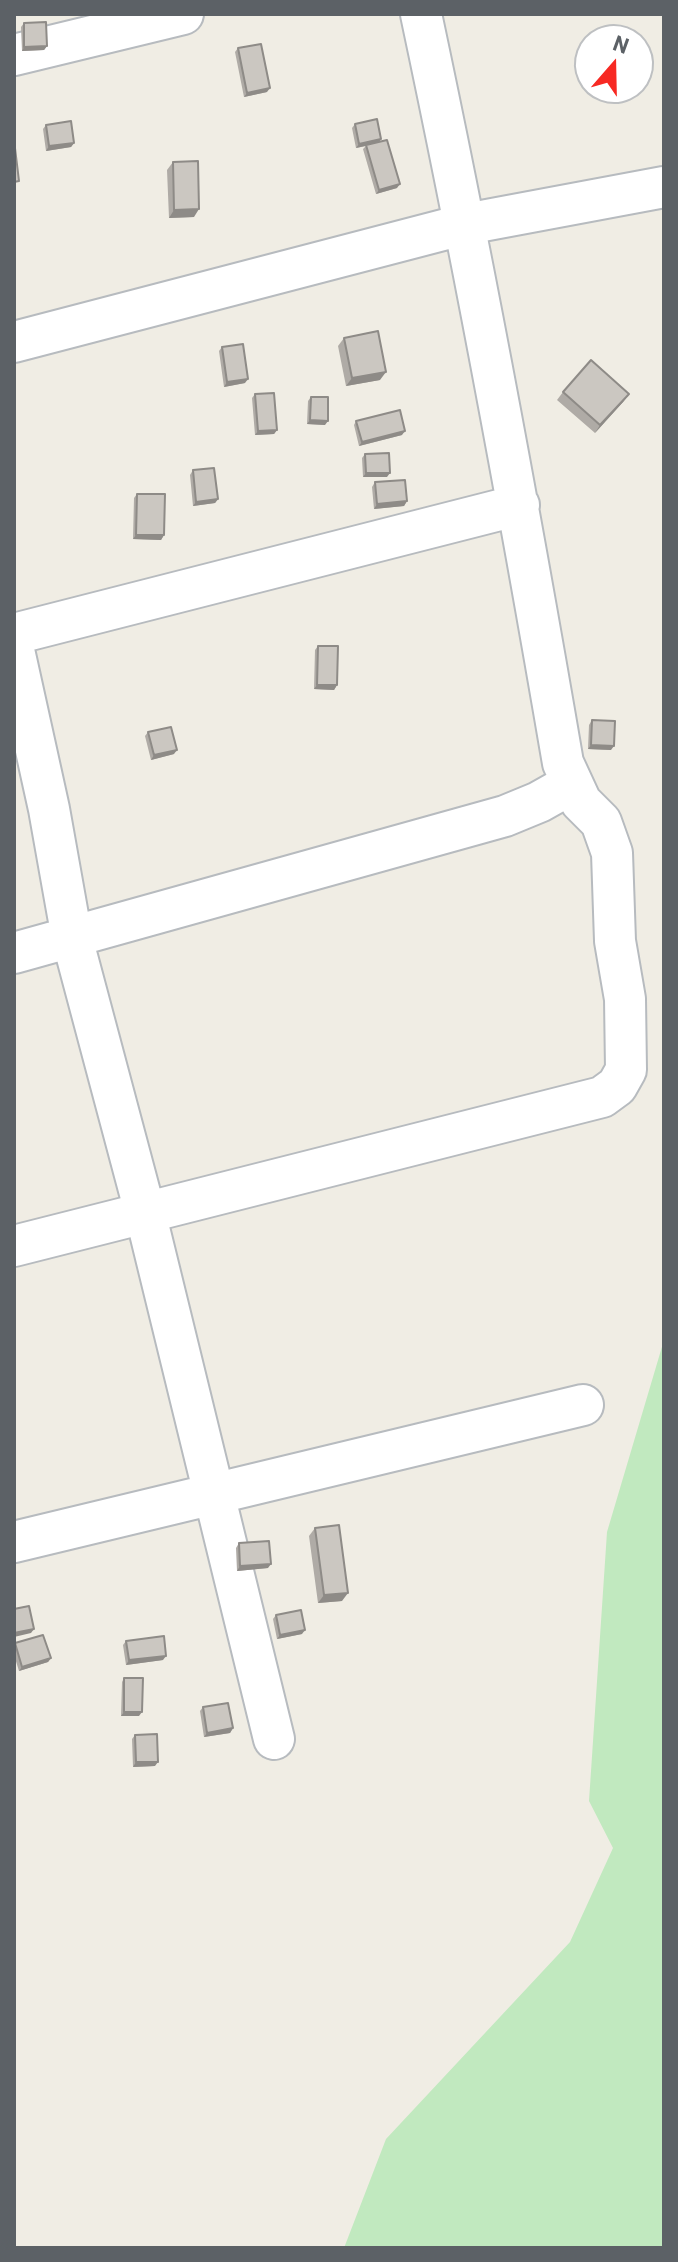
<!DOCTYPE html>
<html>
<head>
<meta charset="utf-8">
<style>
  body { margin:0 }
  #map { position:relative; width:678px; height:2262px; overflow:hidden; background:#f0ede4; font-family:Barlow,sans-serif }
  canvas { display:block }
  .frame { position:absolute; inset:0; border:16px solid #5c6166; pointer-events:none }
  .north { position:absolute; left:574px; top:24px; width:80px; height:80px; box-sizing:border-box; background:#fff; border:2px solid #bec0c2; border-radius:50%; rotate:20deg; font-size:22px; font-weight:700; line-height:32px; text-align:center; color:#5c6166 }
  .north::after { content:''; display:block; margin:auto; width:28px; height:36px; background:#f72923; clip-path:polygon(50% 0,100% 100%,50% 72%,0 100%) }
</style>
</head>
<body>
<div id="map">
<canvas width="678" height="2262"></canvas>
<div class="frame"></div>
<div class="north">N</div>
</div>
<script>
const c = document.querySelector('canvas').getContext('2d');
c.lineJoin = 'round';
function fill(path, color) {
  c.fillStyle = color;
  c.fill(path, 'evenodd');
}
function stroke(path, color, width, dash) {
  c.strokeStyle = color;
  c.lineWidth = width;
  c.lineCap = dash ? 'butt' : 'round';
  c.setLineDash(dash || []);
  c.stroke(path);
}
fill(new Path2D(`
  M664,1340V2248H344L386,2139L570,1942L613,1848L589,1801L607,1532Z`), '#c1e9bf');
const minor = new Path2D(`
  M14,55L183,14
  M14,342L466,224L664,187
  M14,634L519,505
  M14,650L49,809L72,938L145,1212L274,1739
  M14,953L505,816L539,802L571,784
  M14,1246L602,1097L617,1086L626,1070L625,999L615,941L612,853L601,822L581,802L563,763C520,512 474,263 421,14
  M14,1542L583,1405`);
stroke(minor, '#b7bbbf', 44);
stroke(minor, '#fff', 40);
fill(new Path2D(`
  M24,23L47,46L44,50L22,51L21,27Z
  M238,48L267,92L244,97L235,52Z
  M355,124L381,139L379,142L397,188L376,194L363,149L366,146L356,148L352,128Z
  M46,125L74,143L71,147L46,151L43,129Z
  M173,162L194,217L169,218L167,170Z
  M344,338L380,380L346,386L338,346Z
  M222,347L245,383L224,387L219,351Z
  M563,392L629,394L623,402L595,433L557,400Z
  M255,394L277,430L274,434L255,435L252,398Z
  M311,397L325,425L307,424L308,401Z
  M356,421L402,435L359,446L354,425Z
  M365,454L387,477H363L362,458Z
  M193,470L218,499L215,503L193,506L190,475Z
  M375,482L407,501L404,506L374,509L372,487Z
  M137,494L164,535L161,540L133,539L134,498Z
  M318,646L337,685L334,690L314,689L315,650Z
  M592,720L611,750L588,749L589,725Z
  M148,732L174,754L151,760L145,736Z
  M315,1528L342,1601L318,1603L309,1536Z
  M239,1543L268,1568L237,1571L236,1548Z
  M276,1615L302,1634L277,1639L273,1619Z
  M126,1641L163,1660L126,1665L123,1645Z
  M15,1643L51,1658L48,1662L19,1671L14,1655Z
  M124,1678L139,1716H121L122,1682Z
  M203,1707L233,1728L230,1733L204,1737L200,1711Z
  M135,1735L155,1766L133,1767L132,1739Z`), '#afaba6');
fill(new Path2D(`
  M47,46L44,50L22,51L24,47Z
  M270,88L267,92L244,97L247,93Z
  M381,139L378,143L356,148L359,144Z
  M74,143L71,147L46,151L49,146Z
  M400,184L397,188L376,194L379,190Z
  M199,209L194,217L169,218L174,210Z
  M386,372L380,380L346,386L352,378Z
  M248,379L245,383L224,387L227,382Z
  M629,394L623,402L595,433L600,425Z
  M310,420L328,421L325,425L307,424Z
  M277,430L274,434L255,435L258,431Z
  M405,431L402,435L359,446L362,442Z
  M366,473H390L387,477H363Z
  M218,499L215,503L193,506L196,502Z
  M407,501L404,506L374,509L377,504Z
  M136,535H164L161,540L133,539Z
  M317,685H337L334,690L314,689Z
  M591,745L614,746L611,750L588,749Z
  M177,750L174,754L151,760L154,755Z
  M271,1564L268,1568L237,1571L240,1566Z
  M348,1593L342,1601L318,1603L324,1595Z
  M34,1629L31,1633L14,1637V1633Z
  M305,1630L302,1634L277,1639L280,1635Z
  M166,1656L163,1660L126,1665L129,1660Z
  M51,1658L48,1662L19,1671L22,1667Z
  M124,1712H142L139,1716H121Z
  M233,1728L230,1733L204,1737L207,1733Z
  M136,1762H158L155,1766L133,1767Z`), '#8e8b87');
const building = new Path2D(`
  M46,22L47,46L24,47V23Z
  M261,44L270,88L247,93L238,48Z
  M377,119L381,139L359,144L355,124Z
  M71,121L74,143L49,146L46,125Z
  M387,140L400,184L379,190L366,145Z
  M14,148H15L19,181L14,182Z
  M198,161L199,209L174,210L173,162Z
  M378,331L386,372L352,378L344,338Z
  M243,344L248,379L227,382L222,347Z
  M591,360L629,394L600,425L563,392Z
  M274,393L277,430L258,431L255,394Z
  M311,397H328V421L310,420Z
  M400,410L405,431L362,442L356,421Z
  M389,453L390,473H366L365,454Z
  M214,468L218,499L196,502L193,470Z
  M405,480L407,501L377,504L375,482Z
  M137,494H165L164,535H136Z
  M318,646H338L337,685H317Z
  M592,720L615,721L614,746L591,745Z
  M171,727L177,750L154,755L148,732Z
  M339,1525L348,1593L324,1595L315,1528Z
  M269,1541L271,1564L240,1566L239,1543Z
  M29,1606L34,1629L14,1633V1609Z
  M301,1610L305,1630L280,1635L276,1615Z
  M43,1635L51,1658L22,1667L15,1643Z
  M164,1636L166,1656L129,1660L126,1641Z
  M124,1678H143L142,1712H124Z
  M228,1703L233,1728L207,1733L203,1707Z
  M157,1734L158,1762H136L135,1735Z`);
fill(building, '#cbc7c1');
stroke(building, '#8e8b87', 2);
</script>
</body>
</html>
